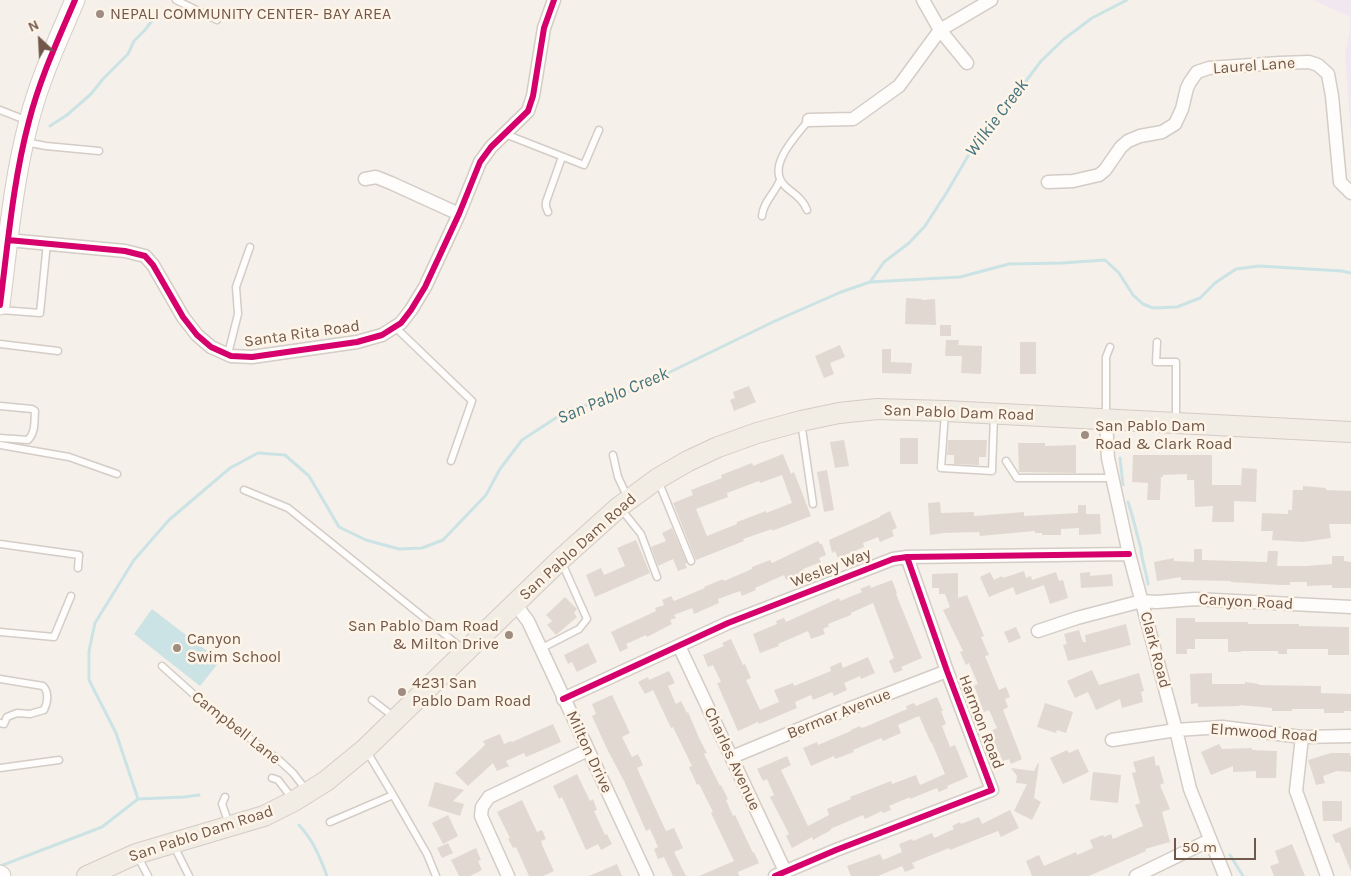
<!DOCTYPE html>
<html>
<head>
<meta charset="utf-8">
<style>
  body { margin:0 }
  #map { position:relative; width:1351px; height:876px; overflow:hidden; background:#f5f0e9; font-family:Karla,sans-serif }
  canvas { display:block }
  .north { position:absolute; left:15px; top:15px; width:50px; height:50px; -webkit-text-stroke:4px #fef5e8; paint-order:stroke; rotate:335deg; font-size:14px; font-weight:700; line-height:20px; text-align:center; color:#71584a }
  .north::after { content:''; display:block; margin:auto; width:18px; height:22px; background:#71584a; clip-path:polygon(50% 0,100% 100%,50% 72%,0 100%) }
  .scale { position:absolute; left:1174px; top:838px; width:82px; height:22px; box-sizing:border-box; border:2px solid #71584a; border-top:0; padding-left:6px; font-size:15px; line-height:18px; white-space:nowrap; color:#71584a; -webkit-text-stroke:4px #fef5e8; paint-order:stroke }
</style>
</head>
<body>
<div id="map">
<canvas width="1351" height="876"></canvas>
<div class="north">N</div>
<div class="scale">50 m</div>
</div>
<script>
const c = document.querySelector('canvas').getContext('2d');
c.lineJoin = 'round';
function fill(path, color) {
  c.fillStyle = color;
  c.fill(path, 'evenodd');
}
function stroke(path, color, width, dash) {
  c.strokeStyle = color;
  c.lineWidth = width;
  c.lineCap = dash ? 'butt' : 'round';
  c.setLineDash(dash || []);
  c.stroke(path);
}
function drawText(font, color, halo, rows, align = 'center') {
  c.font = font + ' Karla,sans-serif';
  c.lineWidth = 5;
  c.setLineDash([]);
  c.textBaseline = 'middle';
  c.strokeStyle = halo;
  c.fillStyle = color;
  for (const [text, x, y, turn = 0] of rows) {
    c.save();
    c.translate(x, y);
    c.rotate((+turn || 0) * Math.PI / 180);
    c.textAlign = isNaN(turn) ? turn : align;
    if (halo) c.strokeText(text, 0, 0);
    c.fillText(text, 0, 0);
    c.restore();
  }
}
fill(new Path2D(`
  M1313,0H1351V135L1345,53L1350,31V17Z`), '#f1e7f1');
fill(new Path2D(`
  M152,609L220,661L200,686L134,634Z`), '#cbe3e5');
stroke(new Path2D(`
  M50,126L67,115L91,94L103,79L128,54L134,41L145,30L154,18
  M870,282L884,262L909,243L925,226L947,192L982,132L1008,101L1017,93L1041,61L1064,39L1092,18L1127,0
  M1120,458L1123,485
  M1128,502L1132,515L1141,549C1141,558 1147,574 1148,584
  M138,799L184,797L199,795
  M299,825C313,840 320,857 327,876
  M1230,855L1243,876
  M0,866L102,827L138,799L116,733L89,680V651L95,623L134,560L169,520L230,468L258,453L285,455L309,476L339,527L366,540L399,549L422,548L443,540L486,495L500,469L522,440L568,410L603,401L635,389L775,321L841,292L870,282L960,277L1009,264L1062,263L1105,260L1119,273L1133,295L1143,304L1153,308L1177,307L1200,298L1215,283L1236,269L1259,266L1342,271L1351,273`), '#cbe3e5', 3);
fill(new Path2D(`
  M906,298L922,299V300L935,299L936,325L905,324Z
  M940,325H951V336H940Z
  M946,340H959L958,345L982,346L981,374L961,373L962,356H945Z
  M1020,342H1036V374H1020Z
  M840,345L845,357L830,363L834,374L824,378L815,356Z
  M882,349H891V362L912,363L911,374L882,373Z
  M749,386L756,402L734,411L730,400L735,398L733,392Z
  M900,438H918V464H900Z
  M844,440L849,466L835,468L830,442Z
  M948,440H987L986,457H979V465L954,464V455H947Z
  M1018,443H1045V446L1076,445V473L1019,472Z
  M783,454L791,474L794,472L811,516L772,531V529L743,539L744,541L696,560L673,503L693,495L691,490L722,478L721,475L752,463L753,466ZM782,475L792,503L766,513V511L737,522V524L707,536L696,509L728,497L727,493L759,481L760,483Z
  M1133,455H1212V485H1241L1242,468L1257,469L1256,502L1234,501V522H1212L1213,506L1195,507L1194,480H1187V474L1163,475V477H1161L1160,500H1147L1148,483L1132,482Z
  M827,470L834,510L824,512L817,472Z
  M1303,486L1326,488V490L1351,491V524H1329L1331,538L1303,542L1272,540L1273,531H1261L1262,513L1288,514V510H1292L1293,490H1303Z
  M940,502L941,513L974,512V516L1024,512V516L1078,513V505H1086V514H1100L1101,534L1079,535V528L1061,529V535H1042V533H1035V531L980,536L979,532L944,533L930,535L928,503Z
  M890,511L897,528L892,530L894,536L880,542L878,537L863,543L864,547L838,558L835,551L832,553L829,540L880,517V516Z
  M672,528L687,563L685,564L687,568L678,571L673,559L658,566L651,547L666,541L662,533Z
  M636,540L650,573L595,597L586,575L601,568L604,575L625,566L617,548Z
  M818,541L820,544H822L826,555L819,558L821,562L803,569L804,572L786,580L784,575L755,588L756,590L742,596L740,591L718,599L719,603L694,614L692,608L674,615L676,618L670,620L672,624L647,637L646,635L626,644L628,648L620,652L611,632L656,611L655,608L664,605L662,600L671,596L674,601L705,588L704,587L723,579L724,581L752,569V567L770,560L772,563Z
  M1194,549H1202V560L1267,562L1268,551H1278L1277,566H1306L1332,564V556H1344V561L1351,562V588H1332V585L1307,586V582H1290V585H1281L1231,582V581L1181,580V577L1157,581L1154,562L1174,558V561L1194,562Z
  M1024,571L1026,578L1031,576L1032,580L1056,572L1059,581L1063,580L1068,598L1050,604L1044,585L1016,595L1013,587L989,597L980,577L990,572L994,580L1002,576L1003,578Z
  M1090,572V576L1112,574L1113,586L1081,588L1080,573Z
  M958,573V598L967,595L984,636L981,637L989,655L985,656L999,690L1006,687L1010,697L1005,699L1008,707L1003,710L1022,759L1011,764L1009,759L1003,761L989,732L997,728L989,710L984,712L974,686L978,684L969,663L966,665L960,652L963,651L943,610L950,607L945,594H939V588H932V574Z
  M892,580L897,593L896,594L922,658L901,667L903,670L894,673L889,661L894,658L873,603L851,613V615L828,624L829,626L823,629L825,634L811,639L808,631L778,644L779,646L760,653L753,634L777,624L776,621L784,618L786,622L839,598L840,601L862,592L860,589L870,585L871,588Z
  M565,597L577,609L574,613L577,617L556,635L547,625L552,621L546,615Z
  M1176,618H1195V622H1248V624H1299V626L1349,627V655H1328V649H1287V654H1278V651H1241V652H1228V639H1195V649H1187V654H1176Z
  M1126,624L1131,645L1068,661L1063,645L1067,644L1064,634L1079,630L1083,642H1086L1085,635Z
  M1016,627L1021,638L1009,643L1004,632Z
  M731,639L743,665L745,664L751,678L746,680L760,710L779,702L774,690L793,683L794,686L831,671L830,667L841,662L843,668L868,657L875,673L861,679L860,676L844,683L847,690L834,696L832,692L813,700L811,695L795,702L797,708L759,724L758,722L738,731L717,683L721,682L713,665L708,667L703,655L724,646L722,643Z
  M588,643L597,662L577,672L572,662L568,664L564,655Z
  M1092,670L1099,685L1139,673L1144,691L1141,692L1143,702L1122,708L1120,699L1096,710L1088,692L1075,698L1067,681Z
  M669,671L675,683L668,686L676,704L681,701L687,713L688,712L700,740L707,753L704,754L720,786L721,785L728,799L726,800L733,816L735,815L753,853L754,852L759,863L738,872L739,876H699L734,861L711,813L713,812L699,784L697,785L689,767L692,766L673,727L671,728L653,690L645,694L638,682L648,677L649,680Z
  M1212,673V684H1245V682L1259,684V685L1321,686V693L1351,694V711H1344V713H1324V709H1292V711H1272V708L1239,705L1240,706L1198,707V703L1191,704L1190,674Z
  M612,695L630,733L622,737L632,757L638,754L643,765L637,768L652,801L666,831L674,828L683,848L674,852L686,876H673L664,857L658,859L654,849L658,847L650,829L646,831L624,781L607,749L592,716L596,714L592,704Z
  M937,697L943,711H941L946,724L942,726L950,747L955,745L968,777L947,786L948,788L939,792L937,788L910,799V797L889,806L891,810L883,813L882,811L865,819L863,815L830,829L831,830L813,840L812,837L792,848L786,836L789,834L770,797L774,795L767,779L763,781L757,769L787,756L791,765L781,770L808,826L829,815L827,809L851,799L850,797L891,781L892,784L916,775L920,785L945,774L932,743H931L919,716L898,725L901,733L883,741L881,738L853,750L854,752L835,759L834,756L811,766L803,748L817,742L818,745L851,731V730L860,726L861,728L865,727L907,709L906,706L914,703L916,706Z
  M1045,703L1073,712L1066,733L1057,730L1056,733L1037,727Z
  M553,724L561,742L526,757L524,753L506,761L509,766L497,771L493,763L468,786L455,773L485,745L483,741L500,734L504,744L511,741L512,742Z
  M1219,744L1222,749L1252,748V750L1277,751L1276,778H1256V771L1233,772V766L1211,775L1201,752Z
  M1078,749L1089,772L1063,784L1050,758L1067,750L1069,753Z
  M1331,753H1350V756H1351V772L1337,771L1323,776L1325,783L1316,785L1308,760Z
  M1154,756L1156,766L1159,765L1164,783L1160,785L1170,809L1162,812L1170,842L1145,849L1146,851L1089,876H1032L1026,861L1039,855L1044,866L1076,852L1077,855L1093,848L1090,840L1103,835L1104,837L1111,834L1113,839L1143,826L1135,805L1140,803L1132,773L1136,772L1133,762Z
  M1038,763L1039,764L1034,798L1041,802L1032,820L1014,811L1027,784L1016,783L1017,776L1011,768L1034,771Z
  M1093,772L1121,775L1118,803L1090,800Z
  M577,774L590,801L593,799L597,810L594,811L605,835L607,834L612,844L601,850L598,844L586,850L562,797L559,799L553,786Z
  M435,782L464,790L453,801L464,804L460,816L428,806Z
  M522,800L537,832L542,830L546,839L541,841L543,847L554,871L543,876H529L516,847L513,848L508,839L510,838L497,812Z
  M1322,801H1342V821H1323Z
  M1010,810L1019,828L1001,837L998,831L950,850L949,848L912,863L915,868L905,872L902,866L878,876H851L847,866L880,854L883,860L902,852L899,844L912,839L913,841L932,833L934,838L954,829L952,826L960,822L961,824L979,817L982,824Z
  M448,815L458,836L443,844L432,823Z
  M1351,827V871L1339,842L1336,843L1332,835Z
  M448,843L453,853L442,858L437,848Z
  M1292,844L1305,876H1274L1270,866L1279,863L1275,851Z
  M476,848L481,860L478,861L482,870L470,876H459L451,860Z
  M617,864L622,876H589Z`), '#e1d8d1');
const lane = new Path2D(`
  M176,0L217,20
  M0,110L28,121
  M505,134L584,165L599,130
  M25,142L46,146L99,151
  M807,210C803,199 794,194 786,187C764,168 796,136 809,120
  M548,212L546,207V202L562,157
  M762,216C763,202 775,193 780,180
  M1,310L40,313L47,243
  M395,327L472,401L451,461
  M1157,342L1156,362H1176V419
  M0,344L58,351
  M228,354L238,314L236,287L250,247
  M0,406L32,409L35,411C34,421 36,432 28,440L0,438
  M945,413L941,468L992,471L994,415
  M1106,418V357L1110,347
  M801,422L813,504
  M0,445L69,457L117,474
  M613,455L618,477L628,498
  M1006,461L1017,478H1112
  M659,483L691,561
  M244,490L288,508L463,649
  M621,509L641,534L657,577
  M0,544L79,555L78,568
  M0,632L54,637L71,596
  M540,649L579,629L587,619L562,563
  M162,666L210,709L279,760L293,773L307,791
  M0,679L43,686C49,692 48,702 44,710L30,714L17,713L7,717L4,724L0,723
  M372,700L394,717
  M0,768L59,760
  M272,778L278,780L292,798
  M393,795L427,854L436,876
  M225,797L222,804L229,824
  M330,822L393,795L366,750
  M174,846L189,876
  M138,857L148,876`);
const street = new Path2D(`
  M923,0L940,30L967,63
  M809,120L853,119L899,86L940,30L991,0
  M365,179L376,177L391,183L459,214
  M1048,182L1073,181L1099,175L1105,170L1121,147L1128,141L1140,136L1162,132L1175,124L1182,109L1187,88L1190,82L1197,72L1209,68L1280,63L1309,62L1318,65L1328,74L1332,96L1340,182L1351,193
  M8,240L125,251L145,256L153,265L183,317L197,335L211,347L231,356L252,357L357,342L382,335L401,323L411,310L425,287L459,214L480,162L491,147L528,111L533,96L544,28L554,0
  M1106,420L1108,458L1129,554L1176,730L1190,789L1225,876
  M515,604L528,621L647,876
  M1038,631L1077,618L1142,601L1157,602L1195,599L1351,607
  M679,646L785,871
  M563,699L728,623L893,559L907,557L1129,554
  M1302,737L1296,791L1327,876
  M1112,740L1176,730L1222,727L1302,737L1351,736
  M732,757L838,713L947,671
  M508,876L481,816L482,807L489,797L588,750
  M775,876L836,850L992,790L947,671L907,557
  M1136,876L1210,840`);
const secondary = new Path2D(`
  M0,305C8,243 13,181 29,121C40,78 58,40 75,0
  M0,875L1,876`);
const primary = new Path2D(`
  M87,876L136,854L264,816L294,801L326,781L365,749L560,560L619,507L657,479L688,461L718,447L757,433L801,421L839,413L877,409L945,411L1351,432`);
stroke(lane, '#d4ccc6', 9);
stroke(street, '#d4ccc6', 15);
stroke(secondary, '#d4ccc5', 21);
stroke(primary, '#d4cbc5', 22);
stroke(lane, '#fefdfc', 6);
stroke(street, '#fefdfc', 12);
stroke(secondary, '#fefdfc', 19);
stroke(primary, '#f1ece4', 20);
stroke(new Path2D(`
  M8,240L125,251L145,256L153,265L183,317L197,335L211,347L231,356L252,357L357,342L382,335L401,323L411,310L425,287L459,214L480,162L491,147L528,111L533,96L544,28L554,0
  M0,305C8,243 13,181 29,121C40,78 58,40 75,0
  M563,699L728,623L893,559L907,557L1129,554
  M775,876L836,850L992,790L947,671L907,557`), '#d6006c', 6);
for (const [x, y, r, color] of [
  [100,14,5,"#9f8d82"],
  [1085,435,5,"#9f8d82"],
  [509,635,5,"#9f8d82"],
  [177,648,5,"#9f8d82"],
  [402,692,5,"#9f8d82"]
]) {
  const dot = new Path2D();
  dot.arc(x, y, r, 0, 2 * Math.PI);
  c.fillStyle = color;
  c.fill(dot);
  stroke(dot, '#fef5e8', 2);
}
drawText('16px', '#71584a', '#fef5e8', [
  ["NEPALI COMMUNITY CENTER- BAY AREA",110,14],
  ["San Pablo Dam",1095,426],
  ["Road & Clark Road",1095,444],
  ["San Pablo Dam Road",499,626,"right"],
  ["& Milton Drive",499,644,"right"],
  ["Canyon",187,639],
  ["Swim School",187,657],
  ["4231 San",412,683],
  ["Pablo Dam Road",412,701]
], 'left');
drawText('16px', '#71584a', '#fef5e8', [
  ["Laurel Lane",1254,66,-4],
  ["Santa Rita Road",302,334,-8],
  ["San Pablo Dam Road",959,413,2],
  ["San Pablo Dam Road",578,547,-42],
  ["Wesley Way",831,568,-21],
  ["Canyon Road",1246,602,3],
  ["Clark Road",1155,650,75],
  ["Bermar Avenue",839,714,-22],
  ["Harmon Road",981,722,69],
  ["Campbell Lane",236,728,38],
  ["Elmwood Road",1264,733,4],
  ["Milton Drive",589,752,65],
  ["Charles Avenue",732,759,65],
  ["San Pablo Dam Road",201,834,-18]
]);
drawText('italic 18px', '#43737d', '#fef5e8', [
  ["Wilkie Creek",997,118,-53],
  ["San Pablo Creek",613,396,-23]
]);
</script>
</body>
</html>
